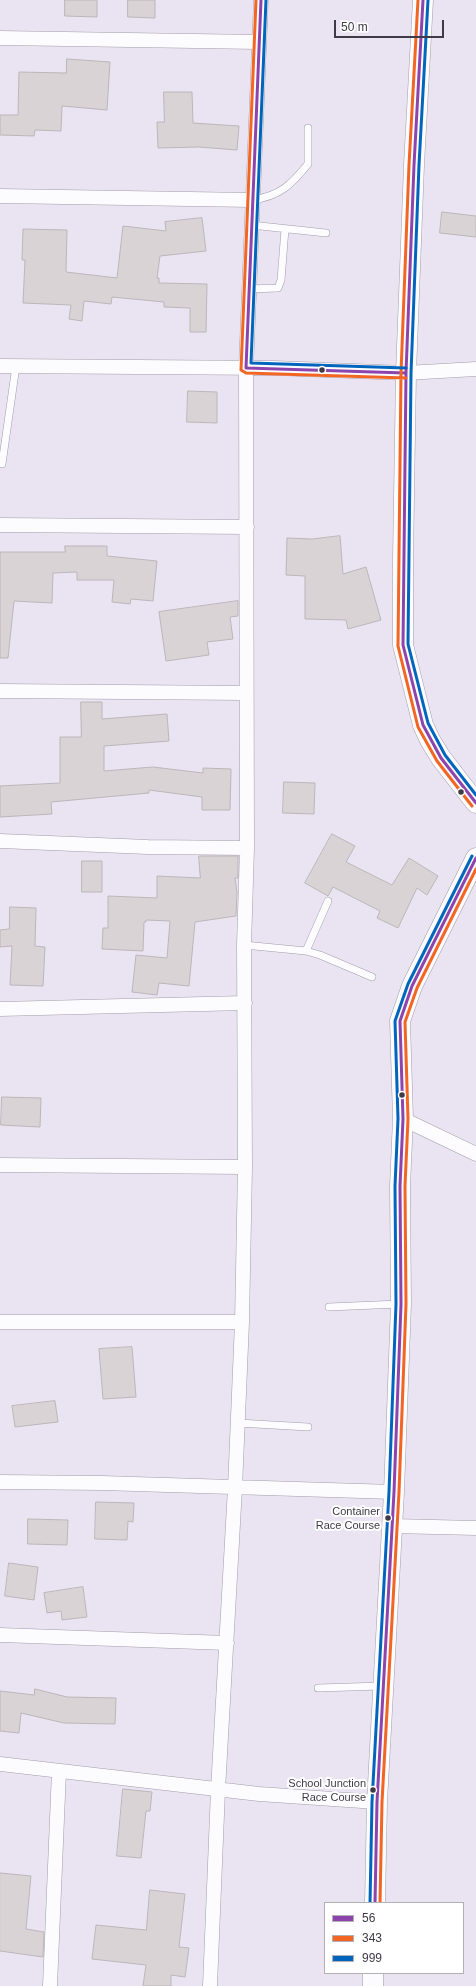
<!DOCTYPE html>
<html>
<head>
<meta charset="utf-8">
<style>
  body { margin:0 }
  #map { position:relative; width:476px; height:1986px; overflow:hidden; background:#eae3f2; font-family:Arial,sans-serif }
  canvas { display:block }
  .legend { position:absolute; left:324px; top:1902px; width:140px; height:72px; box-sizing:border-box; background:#fff; border:1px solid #b2b0b5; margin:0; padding:5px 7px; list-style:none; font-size:12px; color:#3f3a45 }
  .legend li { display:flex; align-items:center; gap:8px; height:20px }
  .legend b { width:20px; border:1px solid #b2b0b5 }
  .scale { position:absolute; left:334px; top:20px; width:110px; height:18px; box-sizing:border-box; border:2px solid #3f3a45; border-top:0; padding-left:5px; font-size:12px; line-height:14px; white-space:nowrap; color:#3f3a45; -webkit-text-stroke:3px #fff; paint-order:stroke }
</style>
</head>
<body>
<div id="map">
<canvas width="476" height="1986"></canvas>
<ul class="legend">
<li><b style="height:5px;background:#8e44ad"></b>56</li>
<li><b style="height:5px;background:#f26522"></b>343</li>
<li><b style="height:5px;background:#0065bd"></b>999</li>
</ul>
<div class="scale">50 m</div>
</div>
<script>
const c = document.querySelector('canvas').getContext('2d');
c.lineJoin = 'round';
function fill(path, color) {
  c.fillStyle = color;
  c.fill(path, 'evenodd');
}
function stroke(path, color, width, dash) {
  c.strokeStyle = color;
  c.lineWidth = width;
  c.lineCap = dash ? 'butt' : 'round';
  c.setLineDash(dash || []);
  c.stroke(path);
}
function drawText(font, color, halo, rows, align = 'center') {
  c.font = font + ' Arial,sans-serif';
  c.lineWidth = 4;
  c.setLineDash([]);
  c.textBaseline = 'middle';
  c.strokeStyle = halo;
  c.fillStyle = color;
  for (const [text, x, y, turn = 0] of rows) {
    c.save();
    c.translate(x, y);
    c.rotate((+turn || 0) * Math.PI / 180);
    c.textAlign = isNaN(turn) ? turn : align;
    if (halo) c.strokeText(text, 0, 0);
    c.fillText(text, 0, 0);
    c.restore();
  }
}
const building = new Path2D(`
  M65,0H97V17L65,16Z
  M128,0H155V18L128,17Z
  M67,59L110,62L107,110L62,106L61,131L35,130L34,136L0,135V115H18L19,72L66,73Z
  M164,92H192L193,123L239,126L237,150L199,147L158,148L157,122H164Z
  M442,212L476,216V237L440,233Z
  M202,218L206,251L160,256L157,278H159V283L207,284L206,332H190V308L164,307V302L112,297L111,304L84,301L82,321L69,319L71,305L23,303L25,260H22L23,229L67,230L66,272L117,278L123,226L166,231L165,222Z
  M188,391L217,392V423L187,422Z
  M340,536L343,574L366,567L381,620L348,629L346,620L305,619V576L286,575L287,538L312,539Z
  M65,546H107V556L157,561L153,601L131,599L130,604L112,602L114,580H77V572L53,573L52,603L14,601L8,658H0V552H65Z
  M238,601V616L230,617L233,639L207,642L209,655L166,661L159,612Z
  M81,702H102V719L167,714L169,741L104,746V771L153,767L203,773V768L231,769L230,810H202V797L149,790V793L51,802L52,814L0,817V786L60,783V737H81Z
  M284,782L315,783L314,814L283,813Z
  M332,834L355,846L346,862L392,885L409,858L438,876L427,895L417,888L398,928L377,918L380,911L333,887L328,896L305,883Z
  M199,856H238V878H235L237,892L236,916L195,922L189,986L159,983L157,995L132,992L136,955L167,958L170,921L146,920V922H144L143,951L102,949L103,928H108V896L157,898V876L200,878Z
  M82,861H102V892H82Z
  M10,907L36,908L35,946L45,947L43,986L10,985L12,946L0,947V930L9,929Z
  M2,1097L41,1098L40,1127L1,1125Z
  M132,1347L136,1397L103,1399L99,1349Z
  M55,1401L58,1422L15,1427L12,1406Z
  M96,1502L134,1503L133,1522L128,1521L127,1540L95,1539Z
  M28,1519L68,1520L67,1545L28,1544Z
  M9,1563L38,1567L34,1600L5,1596Z
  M83,1587L87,1617L62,1620L61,1611L47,1613L44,1593Z
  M35,1689L67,1697L116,1698L115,1724L64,1723L21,1713L19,1733L0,1731V1691L34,1695Z
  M123,1789L152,1792L150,1811H146L141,1858L117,1856Z
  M0,1873L31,1876L26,1929L44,1932L43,1957L0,1951Z
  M150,1890L185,1894L179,1947L189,1948L185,1977L171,1975V1986H143L146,1965L92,1959L96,1925L146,1930Z`);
fill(building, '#dad3d5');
stroke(building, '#bcb6b8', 1);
const lane = new Path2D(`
  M252,200C280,196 291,185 308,164V128
  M251,225L326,233
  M249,289L278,288L281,280L285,229
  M2,464L16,366
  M244,945L306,951L320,955L372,977
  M306,951L328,901
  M329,1307L399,1304
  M238,1423L308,1427
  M318,1688L381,1686`);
const street = new Path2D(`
  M0,38L259,42
  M0,196L252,200
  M0,366L274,368L406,373L476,369
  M0,525L247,527
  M0,691L245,693
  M0,841L148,847L247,848
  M0,1009L245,1003
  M403,1119L476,1154
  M0,1165L245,1167
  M0,1322H242
  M0,1482L102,1483L394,1492
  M392,1526L476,1528
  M0,1635L227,1643
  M0,1764L259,1794L377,1802
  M50,1986L59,1771
  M210,1986L218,1790L235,1488L242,1322L245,1167L244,945L247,848L246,368L261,0`);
const secondary = new Path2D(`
  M423,0L414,165L406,373L403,559V645L423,725L430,740L441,758L476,803
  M375,1903L377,1802L394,1492L401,1304L400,1186L403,1119L400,1021L412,986L476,858
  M373,1986V1973`);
stroke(lane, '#a29da9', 8);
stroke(street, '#a29da9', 15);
stroke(secondary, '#a29da9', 21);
stroke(lane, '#fcfbfd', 7);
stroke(street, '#fcfbfd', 14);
stroke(secondary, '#fcfbfd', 20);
stroke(new Path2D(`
  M261,0L246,368L406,373
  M423,0L414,165L406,373L403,645L423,725L441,758L476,803
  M375,1903L377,1802L394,1492L401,1304L400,1186L403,1119L400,1021L412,986L476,858`), '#8e44ad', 3);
stroke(new Path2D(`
  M256,0L241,370L246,373L406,378
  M418,0L409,165L401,373L398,646L418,727L437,761L472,806
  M380,1903L382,1802L399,1492L406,1304L405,1186L408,1119L405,1022L417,988L476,869`), '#f26522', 3);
stroke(new Path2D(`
  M266,0L251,363L406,368
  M428,0L419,165L411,373L408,644L428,723L445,755L476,795
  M370,1903L372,1802L389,1492L396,1304L395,1186L398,1119L395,1021L408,984L472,856`), '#0065bd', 3);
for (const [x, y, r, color] of [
  [322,370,3.5,"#3f3a45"],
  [461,792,3.5,"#3f3a45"],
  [402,1095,3.5,"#3f3a45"],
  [388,1518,3.5,"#3f3a45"],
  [373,1790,3.5,"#3f3a45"]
]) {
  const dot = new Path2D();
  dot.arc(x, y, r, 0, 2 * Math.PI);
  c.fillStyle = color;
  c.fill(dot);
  stroke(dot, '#fff', 1.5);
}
drawText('11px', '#3f3a45', '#fff', [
  ["Container",380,1512],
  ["Race Course",380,1526],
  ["School Junction",366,1784],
  ["Race Course",366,1798]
], 'right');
</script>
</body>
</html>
